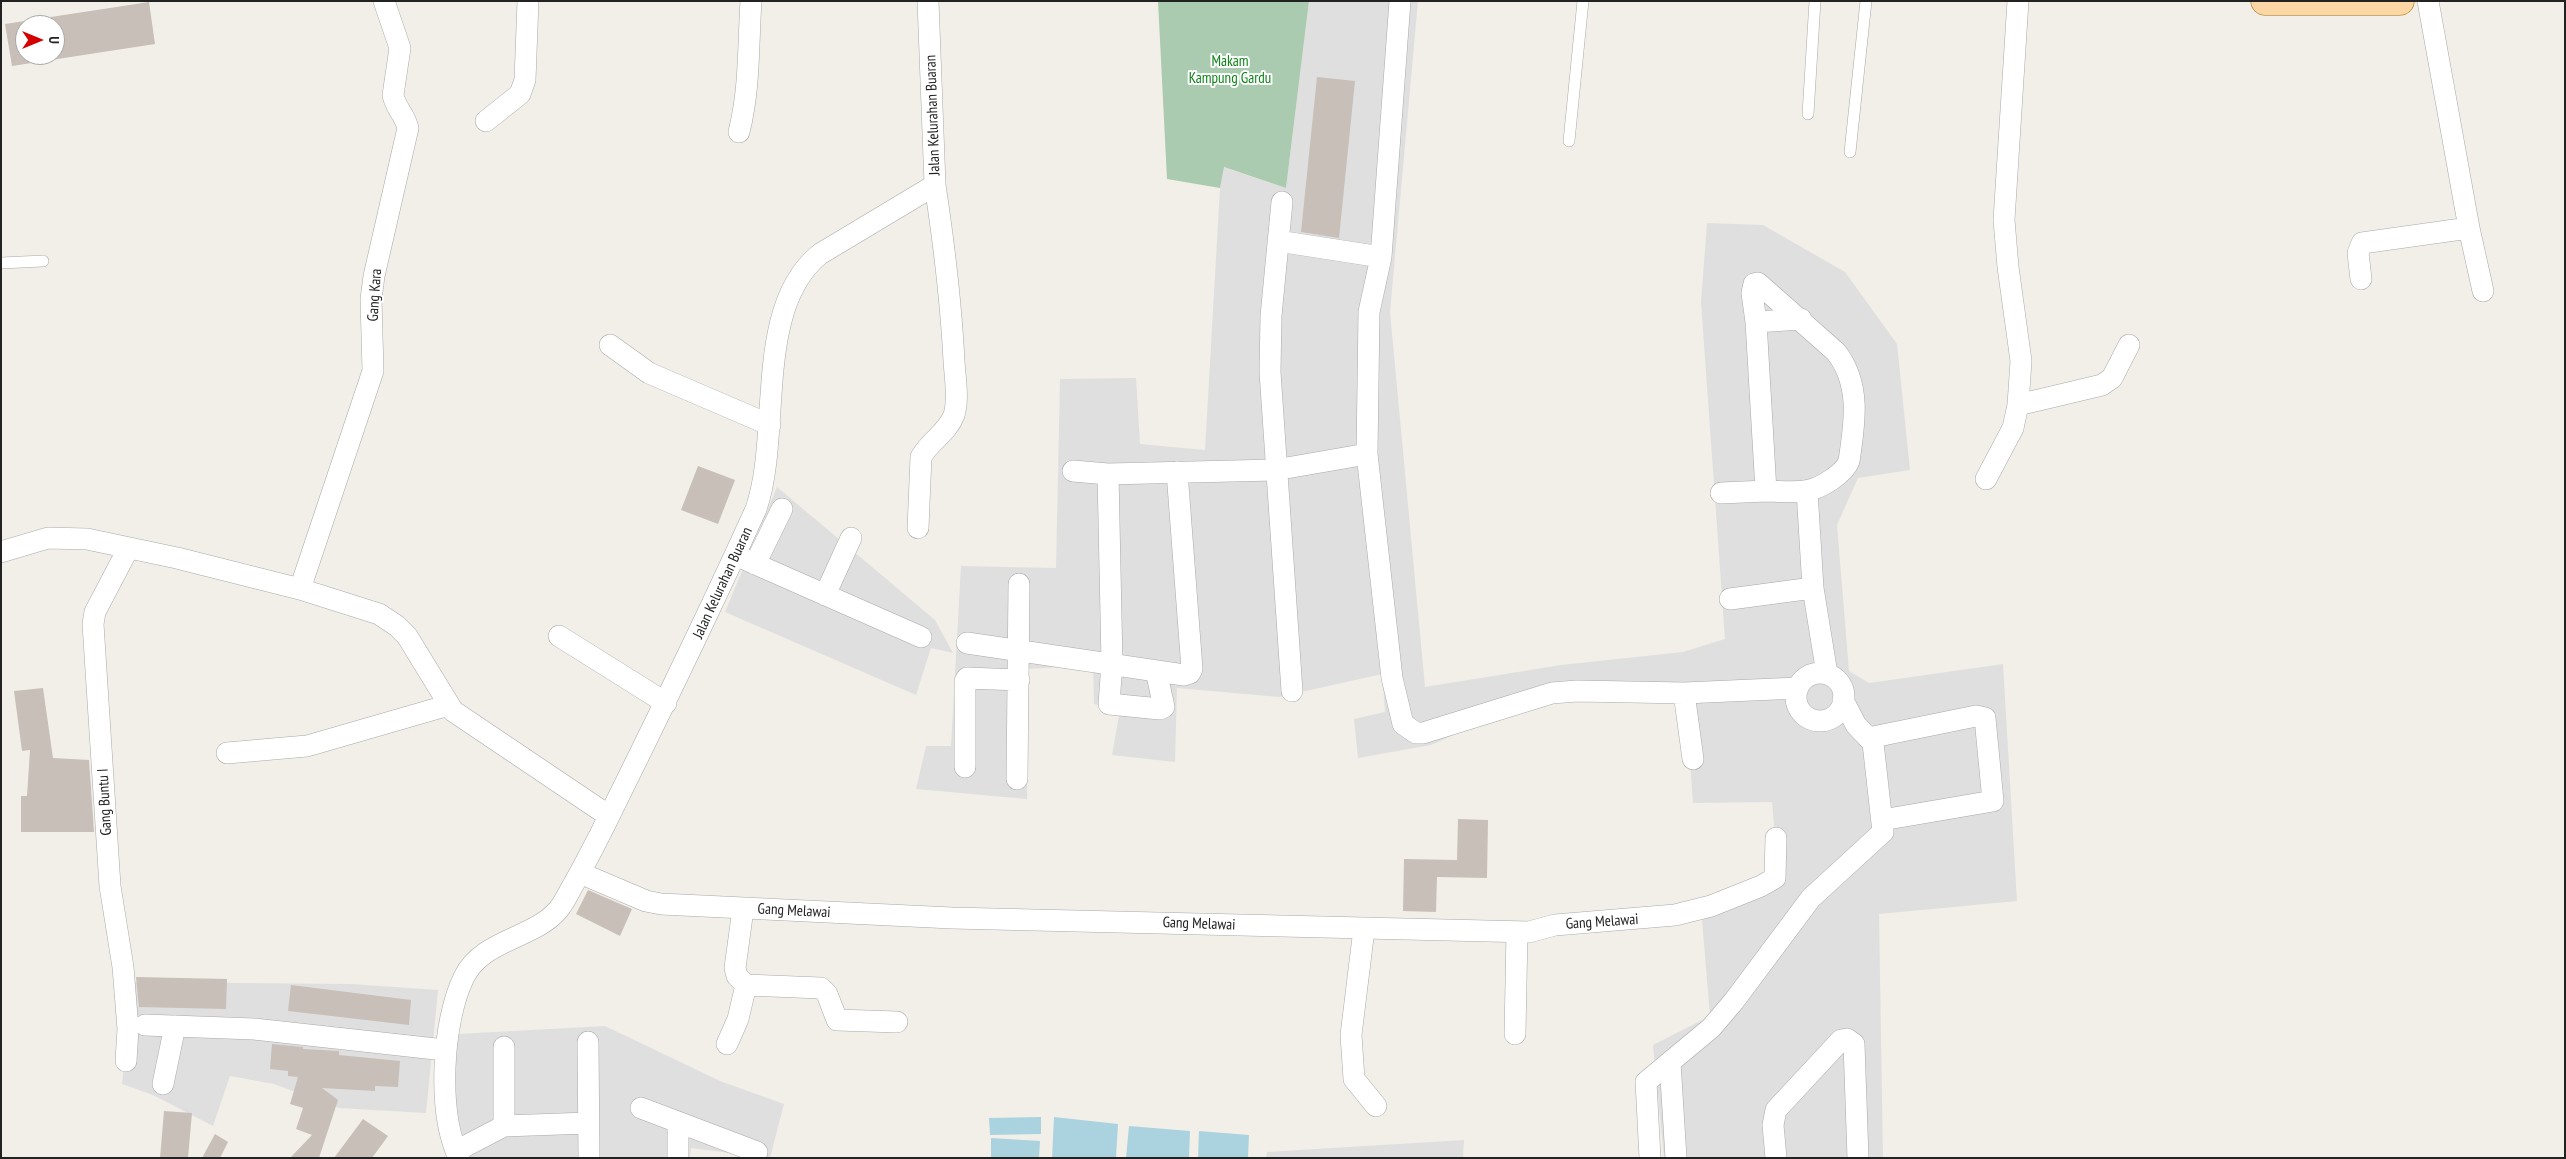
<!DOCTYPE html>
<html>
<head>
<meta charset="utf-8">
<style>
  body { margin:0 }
  #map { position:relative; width:2566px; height:1159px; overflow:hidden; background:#f2efe9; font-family:"PT Sans Narrow",sans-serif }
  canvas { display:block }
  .frame { position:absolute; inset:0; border:2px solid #222; pointer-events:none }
  .north { position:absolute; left:15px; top:15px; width:50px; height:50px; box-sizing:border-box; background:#fff; border:1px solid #a7a7a7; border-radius:50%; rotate:90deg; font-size:14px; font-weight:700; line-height:20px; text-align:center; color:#222 }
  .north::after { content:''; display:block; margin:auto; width:18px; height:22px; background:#d40000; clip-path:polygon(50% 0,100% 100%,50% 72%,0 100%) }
</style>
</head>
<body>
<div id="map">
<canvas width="2566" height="1159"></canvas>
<div class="frame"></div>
<div class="north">U</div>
</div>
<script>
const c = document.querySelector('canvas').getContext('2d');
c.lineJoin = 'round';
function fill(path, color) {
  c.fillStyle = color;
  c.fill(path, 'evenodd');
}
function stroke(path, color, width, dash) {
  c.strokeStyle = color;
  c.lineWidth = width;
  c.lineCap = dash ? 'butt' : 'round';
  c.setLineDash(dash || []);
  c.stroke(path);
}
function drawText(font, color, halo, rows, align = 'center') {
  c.font = font + ' "PT Sans Narrow",sans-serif';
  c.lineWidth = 4;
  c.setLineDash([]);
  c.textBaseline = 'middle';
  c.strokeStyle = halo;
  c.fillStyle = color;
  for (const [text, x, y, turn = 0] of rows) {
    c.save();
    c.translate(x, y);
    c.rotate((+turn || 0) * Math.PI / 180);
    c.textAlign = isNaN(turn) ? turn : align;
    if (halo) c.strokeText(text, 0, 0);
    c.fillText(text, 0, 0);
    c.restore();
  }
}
fill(new Path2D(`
  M1309,1H1418L1390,312L1425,687L1561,665L1683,652L1725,639L1701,302L1707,223L1763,225L1845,272L1897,344L1910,470L1858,478L1837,525L1849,671L1869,683L2003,664L2017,901L1879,914L1883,1158H1664L1653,1045L1710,1016L1702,920L1779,879L1772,802L1693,803L1686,703L1572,699L1496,716L1431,745L1358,758L1354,719L1385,712L1382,674L1279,697L1177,688L1175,762L1112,755L1120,710L1094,704L1093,665L1029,669L1027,799L916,789L926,746H951L961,566L1056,568L1060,379L1136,378L1140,444L1205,450L1220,188L1223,167L1286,188Z
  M777,487L935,620L953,653L931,648L916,695L725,612Z
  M133,982L351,984L438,990L426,1113L339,1108L274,1084L230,1076L213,1126L153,1095L122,1084Z
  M605,1026L720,1081L784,1104L770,1158L691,1148L690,1158H469L454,1121L449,1086L458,1034Z
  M1464,1140L1463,1158H1266L1267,1152Z`), '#e0dfdf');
fill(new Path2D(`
  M1158,1H1309L1286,188L1224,167L1220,188L1167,179Z`), '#aacbaf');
fill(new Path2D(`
  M1041,1117V1134L990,1135L989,1118Z
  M1054,1117L1118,1124L1116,1158H1052Z
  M1129,1126L1190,1131L1189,1158H1126Z
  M1199,1131L1249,1135L1248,1158H1198Z
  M991,1138L1040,1141L1039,1158H991Z`), '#aad3df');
fill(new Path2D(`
  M149,2L155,44L12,66L5,24ZM25,25H55V55H25Z
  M1317,77L1355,81L1339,238L1301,232Z
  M698,466L735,480L718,524L681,510Z
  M43,688L53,758L89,760L94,832H21V796H27L30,750L22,751L14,691Z
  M1458,819L1488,820L1487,878L1437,877L1436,912L1403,911L1404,859L1457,860Z
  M588,890L632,909L620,936L576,914Z
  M136,977L227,979L226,1009L139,1007Z
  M291,985L411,1000L409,1025L288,1011Z
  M272,1044L303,1047V1049L339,1051V1055L400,1061L398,1087L375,1086V1091L322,1088L338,1100L319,1158H290L312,1135L296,1129L303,1108L290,1104L298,1077L288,1076V1071L270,1069Z
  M164,1111L192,1113L188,1158H160Z
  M363,1119L388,1136L372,1158H334Z
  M215,1134L228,1142L220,1158H202Z`), '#c7bfb8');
const service = new Path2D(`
  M1808,114L1815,1
  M1569,141L1583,1
  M1850,152L1866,1
  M1,263L43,261`);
const minor = new Path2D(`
  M1400,1L1381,257L1369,312L1367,454L1392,678L1403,724L1416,733H1423L1552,693L1577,691L1684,693L1798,688
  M2428,1L2469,228L2483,291
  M486,121L520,94L525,80L528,1
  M739,132C750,88 748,46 751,1
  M1282,202L1271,316L1270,372L1292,691
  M1278,241L1381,257
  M2361,279L2358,253L2362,243L2469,228
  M1758,283L1836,352C1861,384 1855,422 1849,461C1844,474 1820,489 1805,491C1792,493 1778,491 1766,491L1756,322L1752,293L1754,284Z
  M1756,322L1801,319
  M610,345L649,373L770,425
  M2018,405L2102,385L2112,378L2129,345
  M1073,471L1108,474L1275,470L1367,454
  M1108,474L1112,663L1109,704L1160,709L1164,707L1156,671
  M1986,479L2013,428L2018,405L2021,361L2008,267L2004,220L2018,1
  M1807,491L1813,588L1827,674
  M1721,493L1766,491
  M918,528L921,457C930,441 948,432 954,415C959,399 955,378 954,361C951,302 944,244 935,185
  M1,552L48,538L87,539L177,558L300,589L379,614L397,626L407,636L453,711L609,816
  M735,555L921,637
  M755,564L782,509
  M300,589L373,371L371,299L374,276L408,128C405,115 395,107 393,95L400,48L384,1
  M825,595L851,538
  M1730,599L1813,588
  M559,636L666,703
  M967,643L1184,675L1190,673L1192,669L1177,472
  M1796 697a24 24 0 1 1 48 0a24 24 0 1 1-48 0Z
  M1684,693L1693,759
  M1868,738L1976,716L1985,718L1993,801L1882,820
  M227,753L307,746L449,705
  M965,767V681L967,678L1019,680
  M1017,779L1019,584
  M580,873L646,901L661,904L952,918L1529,932L1555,925L1675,915L1711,906L1761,886L1775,878L1776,838
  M743,909L735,968L737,976L746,985L821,988L827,994L837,1020L897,1022
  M1364,929L1351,1035L1354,1079L1376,1106
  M145,1025L254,1029L445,1050
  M1515,1034L1517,932
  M588,1042L589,1158
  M727,1044L738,1019L746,985
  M126,1061L128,1029L123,967L110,886L93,624L95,612L128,549
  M1670,1062L1676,1158
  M163,1084L175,1026
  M641,1108L757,1152
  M504,1126V1047
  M456,1151L504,1126L588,1123
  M459,1158C437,1112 442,1022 464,977C483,939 533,939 558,910C564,903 568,894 572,887C589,857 604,827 619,796C666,701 712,606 756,509C782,434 753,308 820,254L935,185L928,1
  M678,1158V1122
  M1650,1158L1646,1082L1711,1028L1734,1001L1811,898L1883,832L1873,743L1856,725L1843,700
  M1776,1158L1773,1125L1776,1110L1841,1040L1847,1039L1854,1044L1858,1158`);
const primary = new Path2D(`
  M2265,1H2400`);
stroke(service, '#a9a9a9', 12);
stroke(minor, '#a9a9a9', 22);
stroke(primary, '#a06b00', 29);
stroke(service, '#fff', 11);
stroke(minor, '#fff', 21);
stroke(primary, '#fcd6a4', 28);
drawText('15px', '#0c8416', '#fff', [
  ["Makam",1230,62],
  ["Kampung Gardu",1230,79]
]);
drawText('15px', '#222', '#fff', [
  ["Jalan Kelurahan Buaran",933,115,-92],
  ["Gang Kara",375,295,-86],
  ["Jalan Kelurahan Buaran",723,583,-65],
  ["Gang Buntu I",105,802,-93],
  ["Gang Melawai",794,911,3],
  ["Gang Melawai",1602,922,-4],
  ["Gang Melawai",1199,924,2]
]);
</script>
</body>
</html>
